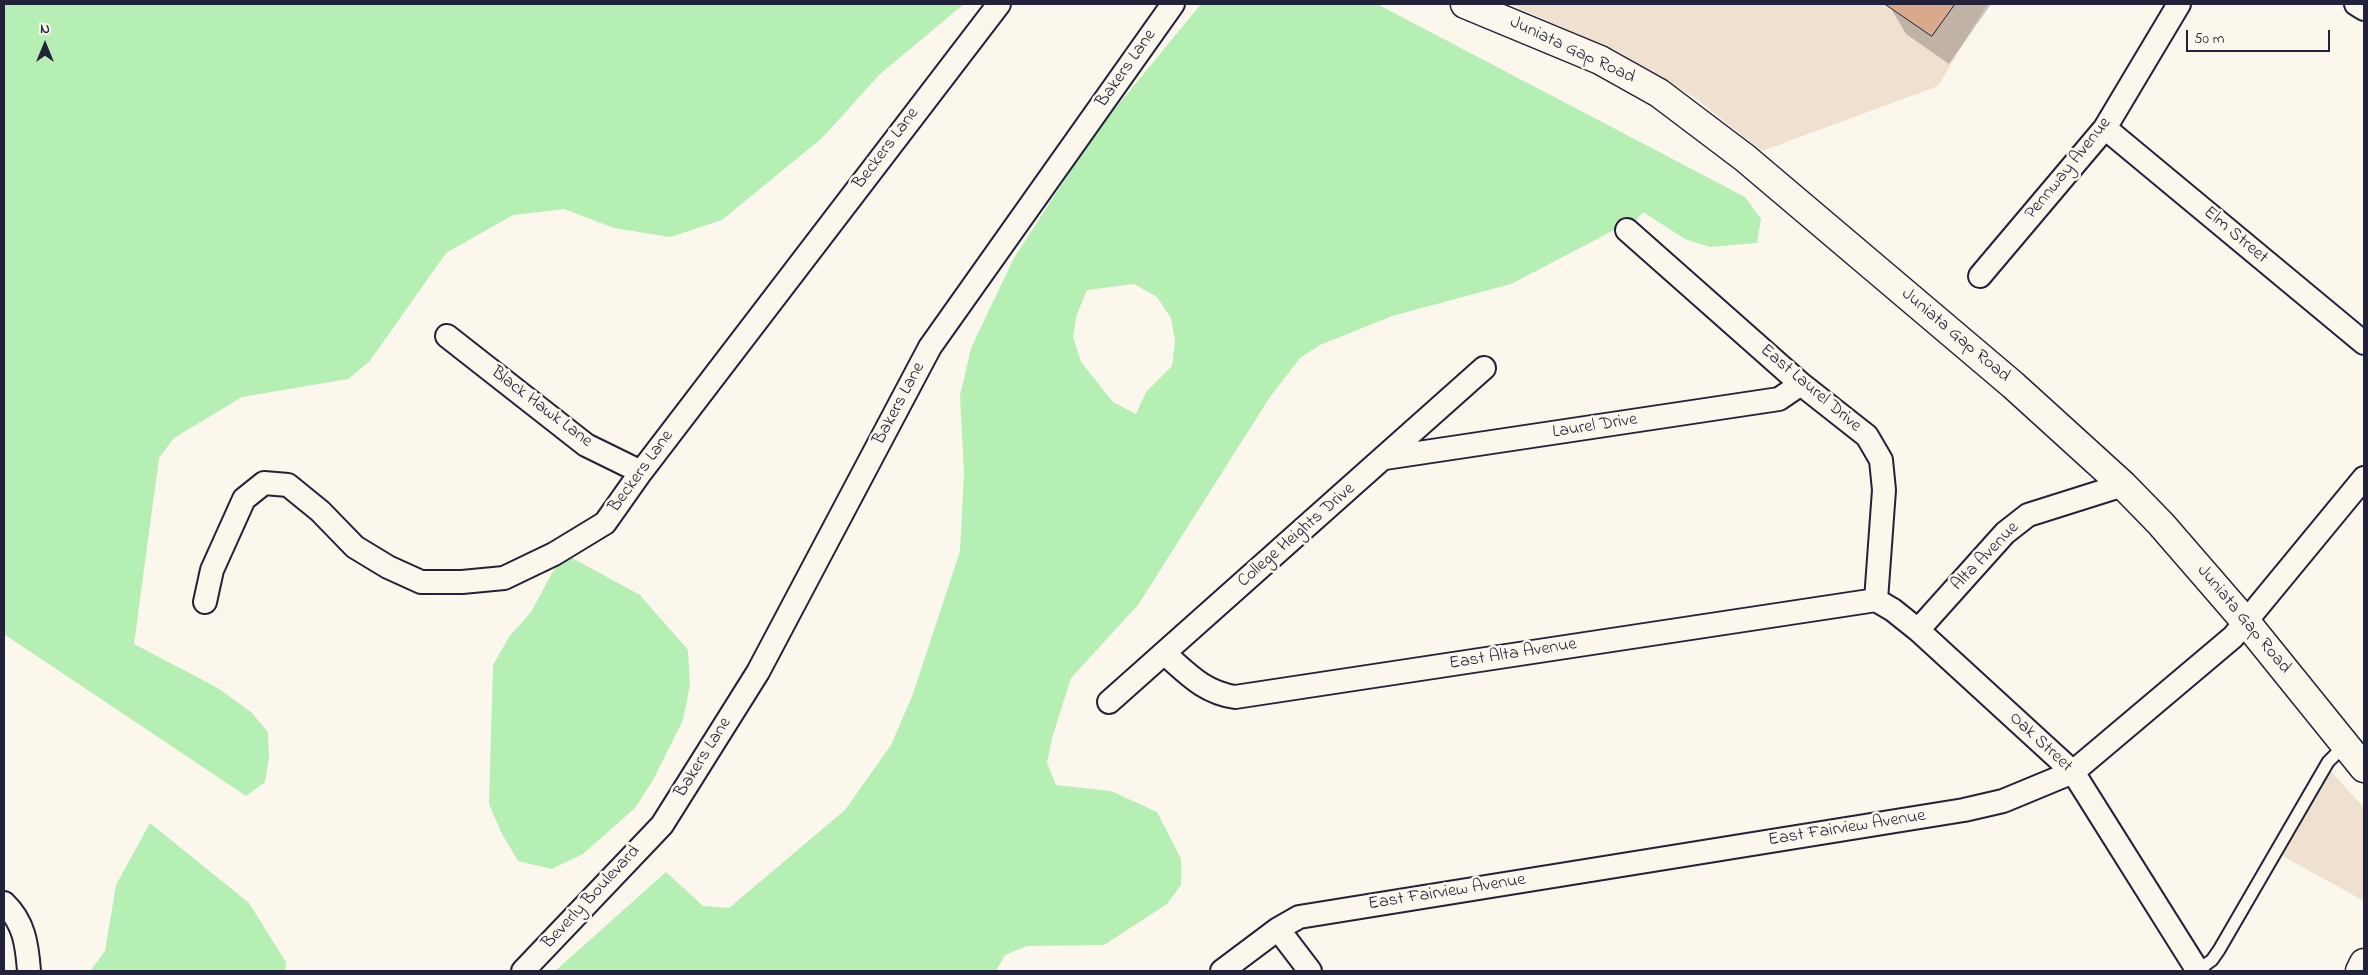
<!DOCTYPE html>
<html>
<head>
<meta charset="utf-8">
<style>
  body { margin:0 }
  #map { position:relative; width:2368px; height:975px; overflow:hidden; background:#fbf7ec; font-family:"Indie Flower",sans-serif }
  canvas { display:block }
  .frame { position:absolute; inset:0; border:5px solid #22223b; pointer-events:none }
  .north { position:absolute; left:20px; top:20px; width:50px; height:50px; -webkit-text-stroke:4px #fbf7ec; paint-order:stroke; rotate:0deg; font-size:14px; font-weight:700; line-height:20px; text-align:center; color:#22223b }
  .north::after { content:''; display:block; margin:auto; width:18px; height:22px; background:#22223b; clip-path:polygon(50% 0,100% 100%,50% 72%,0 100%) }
  .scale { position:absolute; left:2186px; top:30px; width:144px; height:22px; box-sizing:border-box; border:2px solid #22223b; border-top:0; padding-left:6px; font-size:15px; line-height:18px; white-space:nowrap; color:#22223b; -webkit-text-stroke:4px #fbf7ec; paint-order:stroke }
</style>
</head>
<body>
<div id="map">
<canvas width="2368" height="975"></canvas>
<div class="frame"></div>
<div class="north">N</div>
<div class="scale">50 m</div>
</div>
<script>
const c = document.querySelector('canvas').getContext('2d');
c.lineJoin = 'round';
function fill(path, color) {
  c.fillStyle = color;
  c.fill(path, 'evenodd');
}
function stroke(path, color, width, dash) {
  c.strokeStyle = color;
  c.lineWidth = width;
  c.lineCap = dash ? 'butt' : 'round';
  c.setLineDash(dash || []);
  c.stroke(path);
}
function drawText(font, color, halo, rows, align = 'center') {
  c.font = font + ' "Indie Flower",sans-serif';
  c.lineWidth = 5;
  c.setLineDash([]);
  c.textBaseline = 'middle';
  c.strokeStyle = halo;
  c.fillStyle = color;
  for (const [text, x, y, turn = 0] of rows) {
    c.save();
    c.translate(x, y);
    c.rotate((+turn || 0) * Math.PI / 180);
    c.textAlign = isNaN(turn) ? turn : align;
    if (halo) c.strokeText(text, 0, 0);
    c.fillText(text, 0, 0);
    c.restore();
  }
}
fill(new Path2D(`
  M1509,4H1987L1938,86L1762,151L1695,98L1617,51Z
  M2325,770L2331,771L2364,808V901L2279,854Z`), '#f0e0cf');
fill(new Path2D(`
  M4,4H964L880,74L822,138L722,220L670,237L614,228L564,209L513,215L446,253L369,362L348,379L242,397L174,438L159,458L134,644L218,688L251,712L268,732L269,758L265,782L246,796L4,634Z
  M1201,4H1377L1745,197L1761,219L1757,243L1710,247L1685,239L1643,212L1627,230L1618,228L1511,284L1392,316L1320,345L1300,358L1270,397L1138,605L1071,678L1052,738L1047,763L1056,785L1111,791L1157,812L1181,859V885L1167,904L1104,945L1027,946L1005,955L996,971H555L666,872L703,906L729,908L845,810L891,745L913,694L960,551L964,473L960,396L971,348L1014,258L1095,133ZM1134,284L1157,297L1171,318L1175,341L1172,366L1146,392L1136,414L1113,402L1081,362L1073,337L1077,314L1087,290Z
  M563,553L640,595L688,650L690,685L683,720L653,780L635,808L583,854L552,869L518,861L502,834L489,804L493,665L509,637L531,612Z
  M150,823L249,903L286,962L285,971H90L105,951L116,885Z`), '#b5efb4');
fill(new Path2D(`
  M1890,4H1991L1949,64L1906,34L1889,5Z`), '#0003');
const building = new Path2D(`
  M1885,4H1955L1932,36Z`);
fill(building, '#d8a98a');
stroke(building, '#22223b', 1);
const service = new Path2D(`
  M2197,971L2212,960L2219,950L2328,762L2345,745`);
const minor = new Path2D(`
  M2356,4L2364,9
  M2105,128L2364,343
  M1627,230L1801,384L1867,436L1881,460L1884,490L1876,600
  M1980,276L2105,128L2179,4
  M447,336L586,445L641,472
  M1385,458L1779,399L1801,384
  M1876,600L1893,610L1918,630L2073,772L2198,971
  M205,602L212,570L244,499L264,483L288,485L320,511L355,547L388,567L421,582H462L504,578L554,554L605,523L641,472L999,4
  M1918,630L2005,533L2028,515L2123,485
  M1164,653C1187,673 1203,692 1235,697L1876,600
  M1109,702L1484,368
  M4,903C24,922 27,944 29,971
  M1278,929L1310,971
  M523,971L662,825L758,672L930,347L1173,4
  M1222,971L1278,929L1299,917L1964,810L2003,801L2073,772L2233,637L2364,478`);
const tertiary = new Path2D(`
  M2360,971L2364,963`);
const secondary = new Path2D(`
  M1465,4L1600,60L1659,93L1745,158L2013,385L2123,485L2161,524L2246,622L2364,768`);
stroke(service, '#22223b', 15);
stroke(minor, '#22223b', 26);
stroke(tertiary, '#22223b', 31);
stroke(secondary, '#22223b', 31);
stroke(service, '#fbf7ec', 11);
stroke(minor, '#fbf7ec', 22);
stroke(tertiary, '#fbf7ec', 28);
stroke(secondary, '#fbf7ec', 28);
drawText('18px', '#22223b', '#fbf7ec', [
  ["Juniata Gap Road",1572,51,25],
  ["Bakers Lane",1127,69,-55],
  ["Beckers Lane",887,149,-53],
  ["Pennway Avenue",2069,169,-51],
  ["Elm Street",2235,236,40],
  ["Juniata Gap Road",1955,336,40],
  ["East Laurel Drive",1810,389,40],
  ["Bakers Lane",900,404,-62],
  ["Black Hawk Lane",541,408,37],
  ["Laurel Drive",1595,427,-9],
  ["Beckers Lane",642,472,-54],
  ["College Heights Drive",1297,536,-41],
  ["Alta Avenue",1986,557,-46],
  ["Juniata Gap Road",2243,620,50],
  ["East Alta Avenue",1513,655,-9],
  ["Oak Street",2040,743,43],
  ["Bakers Lane",704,758,-58],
  ["East Fairview Avenue",1847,829,-9],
  ["East Fairview Avenue",1447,893,-9],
  ["Beverly Boulevard",592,898,-47]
]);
</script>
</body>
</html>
